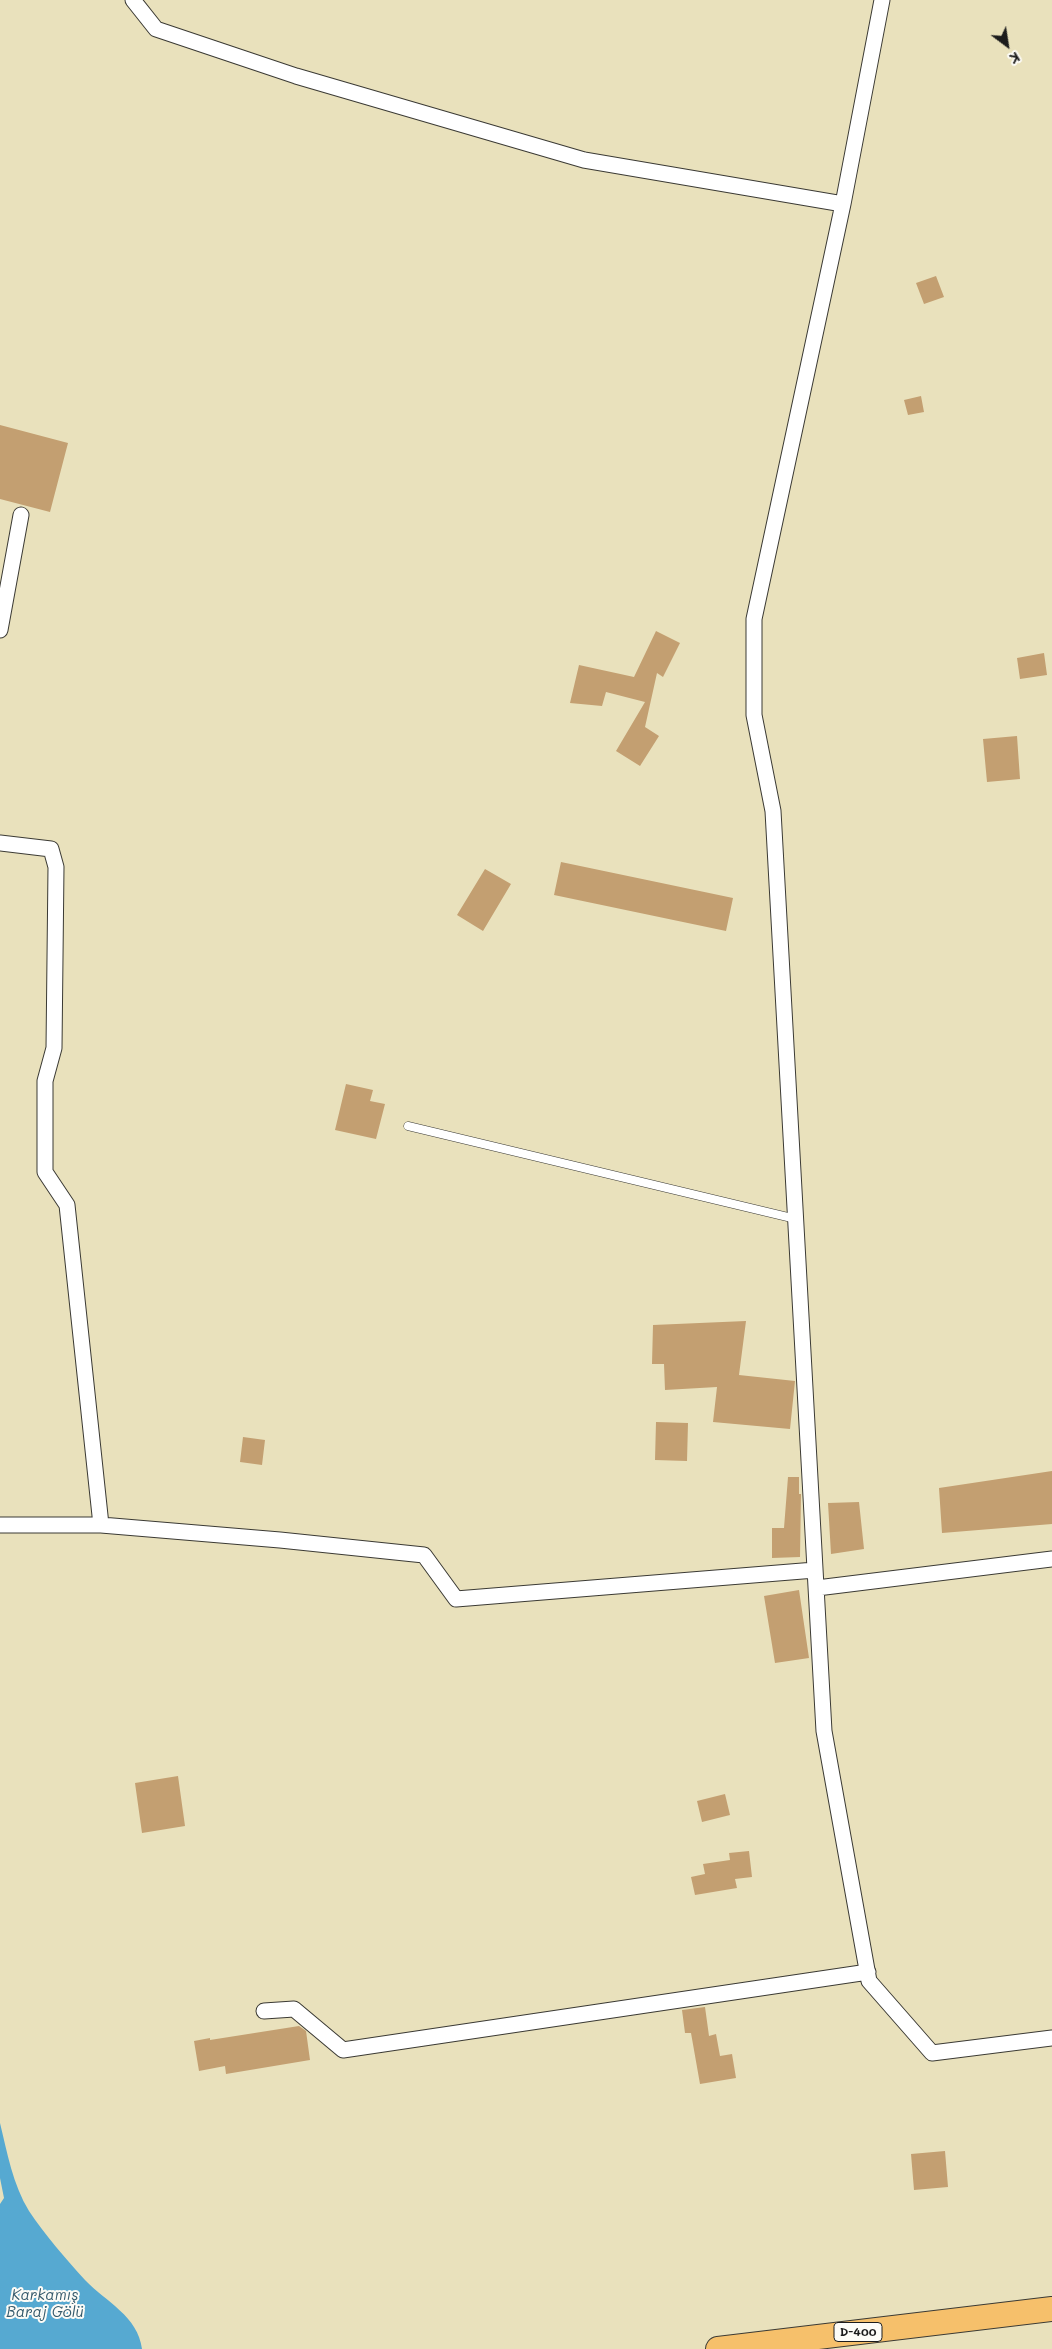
<!DOCTYPE html>
<html>
<head>
<meta charset="utf-8">
<style>
  body { margin:0 }
  #map { position:relative; width:1052px; height:2349px; overflow:hidden; background:#e9e1bc; font-family:Mali,sans-serif }
  canvas { display:block }
  .north { position:absolute; left:982px; top:20px; width:50px; height:50px; -webkit-text-stroke:4px #fdfcf7; paint-order:stroke; rotate:149deg; font-size:14px; font-weight:700; line-height:20px; text-align:center; color:#1c1c1c }
  .north::after { content:''; display:block; margin:auto; width:18px; height:22px; background:#1c1c1c; clip-path:polygon(50% 0,100% 100%,50% 72%,0 100%) }
</style>
</head>
<body>
<div id="map">
<canvas width="1052" height="2349"></canvas>
<div class="north">K</div>
</div>
<script>
const c = document.querySelector('canvas').getContext('2d');
c.lineJoin = 'round';
function fill(path, color) {
  c.fillStyle = color;
  c.fill(path, 'evenodd');
}
function stroke(path, color, width, dash) {
  c.strokeStyle = color;
  c.lineWidth = width;
  c.lineCap = dash ? 'butt' : 'round';
  c.setLineDash(dash || []);
  c.stroke(path);
}
function drawText(font, color, halo, rows, align = 'center') {
  c.font = font + ' Mali,sans-serif';
  c.lineWidth = 4;
  c.setLineDash([]);
  c.textBaseline = 'middle';
  c.strokeStyle = halo;
  c.fillStyle = color;
  for (const [text, x, y, turn = 0] of rows) {
    c.save();
    c.translate(x, y);
    c.rotate((+turn || 0) * Math.PI / 180);
    c.textAlign = isNaN(turn) ? turn : align;
    if (halo) c.strokeText(text, 0, 0);
    c.fillText(text, 0, 0);
    c.restore();
  }
}
fill(new Path2D(`
  M0,2123C7,2152 13,2185 29,2211C45,2235 65,2258 85,2280C106,2302 138,2316 142,2349H0V2204L4,2198L0,2178Z`), '#56a9d1');
fill(new Path2D(`
  M936,276L944,297L924,304L916,283Z
  M921,396L924,412L908,415L904,400Z
  M0,425L68,443L50,512L0,499Z
  M656,631L680,643L663,677L657,673L645,727L659,736L640,766L616,751L645,702L606,692L602,706L570,703L579,665L634,677Z
  M1044,653L1047,675L1020,679L1017,658Z
  M1017,736L1020,779L987,782L983,739Z
  M561,862L733,898L726,931L554,895Z
  M485,869L511,884L483,931L457,915Z
  M346,1084L373,1090L370,1101L385,1104L376,1139L335,1130Z
  M746,1321L739,1375L795,1381L790,1429L713,1422L717,1387L665,1390L664,1364H652L653,1325Z
  M656,1422L688,1423L687,1461L655,1460Z
  M243,1437L265,1440L262,1465L240,1462Z
  M1052,1471V1524L942,1533L939,1488Z
  M788,1477H799V1494H801L800,1557L772,1558V1528H784Z
  M859,1502L864,1549L831,1554L828,1503Z
  M799,1590L809,1658L775,1663L764,1596Z
  M178,1776L185,1826L142,1833L135,1783Z
  M725,1794L730,1815L702,1822L697,1801Z
  M749,1851L752,1877L735,1879L737,1888L695,1895L691,1877L705,1874L703,1864L730,1860L729,1853Z
  M705,2007L709,2036L716,2034L720,2056L732,2054L736,2078L700,2084L691,2033H685L682,2010Z
  M299,2026L306,2031L310,2060L226,2074L225,2066L199,2071L194,2041L210,2038V2040Z
  M945,2151L948,2187L914,2190L911,2154Z`), '#c39f71');
const service = new Path2D(`
  M408,1126L796,1219`);
const minor = new Path2D(`
  M133,0L156,29L296,76L584,160L843,204
  M882,0L843,204L754,619V715L773,811L824,1731L869,1981L932,2053L1052,2038
  M0,630L21,515
  M0,843L51,849L56,867L54,1048L45,1081V1172L67,1205L101,1525
  M0,1525H101L280,1540L424,1555L456,1599L815,1570
  M817,1588L1052,1559
  M264,2011L294,2009L343,2050L868,1972`);
const primary = new Path2D(`
  M718,2349L1052,2309`);
stroke(service, '#3b3a34', 9);
stroke(minor, '#3b3a34', 17);
stroke(primary, '#3b3a34', 26);
stroke(service, '#fff', 8);
stroke(minor, '#fff', 15);
stroke(primary, '#f6c06b', 24);
for (const [x, y, w] of [
  [858,2332,48]
]) {
  const box = new Path2D();
  box.roundRect(x - w / 2, y - 9.5, w, 19, 4);
  c.fillStyle = '#fdfcf7';
  c.fill(box);
  stroke(box, '#1c1c1c', 1);
}
drawText('bold 12px', '#1c1c1c', null, [
  ["D-400",858,2332]
]);
drawText('italic 15px', '#365b6d', '#fdfcf7', [
  ["Karkamış",45,2295],
  ["Baraj Gölü",45,2312]
]);
</script>
</body>
</html>
